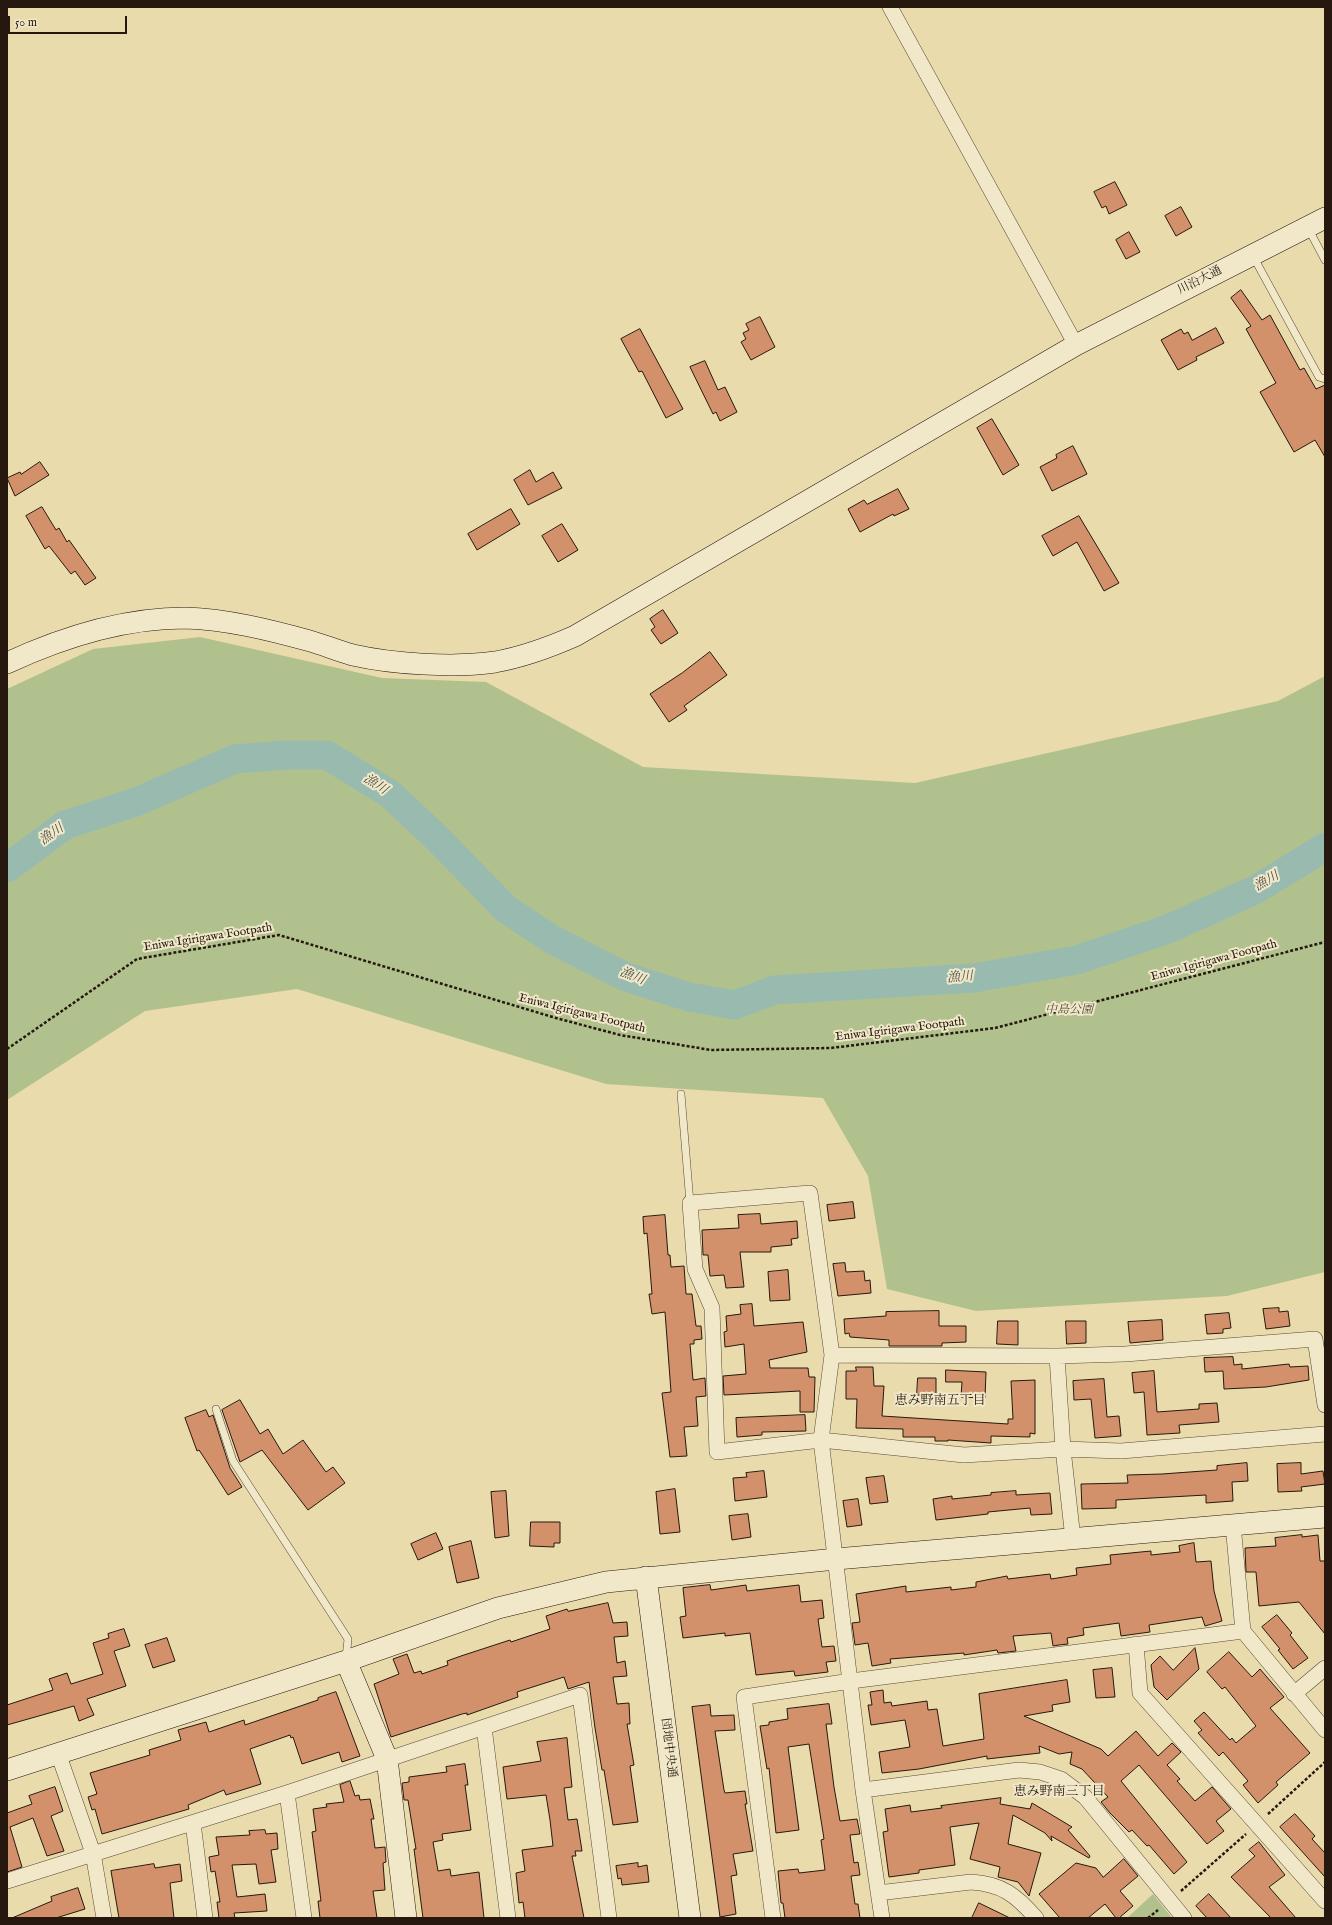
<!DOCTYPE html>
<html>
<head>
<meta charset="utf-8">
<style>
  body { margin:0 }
  #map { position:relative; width:1332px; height:1925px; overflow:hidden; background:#eadbad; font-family:"IM FELL English",serif }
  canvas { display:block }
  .frame { position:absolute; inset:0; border:8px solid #26180f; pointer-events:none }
  .scale { position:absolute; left:8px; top:16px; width:119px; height:18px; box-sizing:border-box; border:2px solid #26180f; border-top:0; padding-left:5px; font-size:12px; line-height:14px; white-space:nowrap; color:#26180f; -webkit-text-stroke:3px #f1e8ca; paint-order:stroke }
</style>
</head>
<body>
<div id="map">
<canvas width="1332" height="1925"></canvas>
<div class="frame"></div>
<div class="scale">50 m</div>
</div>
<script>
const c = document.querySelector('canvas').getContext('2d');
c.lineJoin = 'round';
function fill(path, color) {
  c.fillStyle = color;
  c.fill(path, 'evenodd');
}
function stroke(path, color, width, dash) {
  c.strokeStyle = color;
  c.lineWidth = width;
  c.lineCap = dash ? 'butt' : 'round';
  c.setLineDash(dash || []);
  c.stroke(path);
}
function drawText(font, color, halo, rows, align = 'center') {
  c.font = font + ' "IM FELL English","Noto Serif JP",serif';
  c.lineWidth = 4;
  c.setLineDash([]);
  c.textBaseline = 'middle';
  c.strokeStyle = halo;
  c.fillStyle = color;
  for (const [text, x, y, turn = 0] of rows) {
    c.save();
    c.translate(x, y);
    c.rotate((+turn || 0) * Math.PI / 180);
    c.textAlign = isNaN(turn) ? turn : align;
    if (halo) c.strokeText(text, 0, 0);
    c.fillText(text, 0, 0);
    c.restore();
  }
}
fill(new Path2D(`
  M200,637L382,678L486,682L643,767L915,783L1278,701L1325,676V1272L1227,1296L976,1311L887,1289L868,1176L823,1098L606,1084L297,989L145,1011L7,1100V689L93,649Z
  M1153,1894L1172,1918H1127Z`), '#b1c18e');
stroke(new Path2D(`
  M7,868L65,825L136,802L235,759L285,755H327L390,794L438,839L506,909L553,940L626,977L689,997L735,1005L774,990L974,978L1077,960L1168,929L1255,890L1325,847`), '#98baaf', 29);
const building = new Path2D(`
  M1115,182L1127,205L1109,214L1106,206L1102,208L1094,192Z
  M1181,207L1192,227L1176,236L1165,216Z
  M1129,232L1140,252L1126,259L1116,240Z
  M1241,290L1262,320L1270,315L1300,370L1304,368L1316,389L1325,385V457L1315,440L1294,452L1260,392L1276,383L1246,329L1251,326L1231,298Z
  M760,317L775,347L751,360L741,342L746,339L743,333L749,330L746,324Z
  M1216,328L1224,343L1196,357L1197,360L1178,370L1161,340L1181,329L1184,334L1188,332L1192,340Z
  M640,329L683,409L666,418L642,371L639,372L621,339Z
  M705,361L718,390L725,387L737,412L720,421L716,412L713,414L690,367Z
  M992,419L1019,465L1003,475L977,428Z
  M1073,446L1087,474L1052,491L1040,467L1057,458L1056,455Z
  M40,462L49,475L15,496L7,478L20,472L21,474Z
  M530,470L536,482L553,472L562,488L528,505L514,480Z
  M898,489L909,509L894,516L893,514L860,532L848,509L864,500L867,504Z
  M42,507L56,530L59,528L67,542L69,540L96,578L85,585L75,571L71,574L49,546L45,549L26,516Z
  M511,509L520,524L477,550L468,534Z
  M1079,516L1119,583L1104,591L1077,542L1053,556L1042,536Z
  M562,524L578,550L558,562L542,536Z
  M663,610L678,633L661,644L651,630L655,627L650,619Z
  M710,652L727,675L684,706L687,710L669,722L650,694L682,673Z
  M853,1202L855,1218L829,1221L827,1205Z
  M760,1214L761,1224L797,1221L798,1238L791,1239L792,1245L771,1247V1252H740L744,1287L726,1288L724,1275L710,1276L708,1255H703L702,1230L739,1228L738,1215Z
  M665,1215L668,1255H670L671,1267L684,1266L686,1294H692L696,1326H701L702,1339L694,1340V1344H690L693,1380L705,1378L706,1396L696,1397L698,1426L684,1427L687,1456L670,1457L662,1393L671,1392L665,1312L652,1314L649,1294H652L647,1233L644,1234L643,1217Z
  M845,1263L846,1272L864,1271L865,1281L870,1280L871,1293L838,1296L833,1264Z
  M788,1270L790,1300L770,1301L768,1272Z
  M752,1304L754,1326L803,1322L807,1352L769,1360L770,1368H808L809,1377H815L814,1412H800V1391L724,1395L723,1376L746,1374L744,1344L725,1347L724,1332L727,1331L726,1316L741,1314L740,1305Z
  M1279,1308V1312L1288,1311L1290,1326L1266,1329L1263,1309Z
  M939,1311V1326H966V1342L942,1343V1346H889V1340L850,1337L849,1333L845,1334L844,1319L886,1316V1312Z
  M1229,1313L1231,1328L1223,1329V1333L1207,1334L1205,1315Z
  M1162,1320L1163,1340L1130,1343L1128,1322Z
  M998,1321H1018V1345L997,1344Z
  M1066,1321H1086V1343L1067,1344Z
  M1233,1357L1234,1365L1242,1364V1369L1289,1364L1290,1367L1308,1366L1309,1380L1266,1387L1224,1389L1223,1371L1205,1372L1204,1358Z
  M856,1367H873L874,1386H884L882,1416L1008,1424V1419H1013L1011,1381L1035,1380V1434L1030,1433V1437L991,1436V1443L948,1440V1441H935V1437H903V1429L856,1428L857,1399H846V1371H856Z
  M946,1370L986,1372L985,1398L961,1397L962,1382H946Z
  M1154,1371L1157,1412L1199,1409V1404L1217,1403L1219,1422L1179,1425L1180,1433L1147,1435L1144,1392L1134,1393L1132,1373Z
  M918,1378H936V1396L917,1395Z
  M1104,1379L1107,1417L1119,1416L1121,1436L1095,1438L1091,1399L1074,1400L1073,1381Z
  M240,1400L260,1434L268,1429L283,1454L303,1440L326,1472L333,1467L345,1483L308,1510L262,1450L240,1462L222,1410Z
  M206,1410L209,1417L213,1415L230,1468L242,1487L228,1495L205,1459L199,1450L197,1451L185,1418Z
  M805,1415L806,1431L762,1432V1435L737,1437L736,1418Z
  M1247,1463L1248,1481L1232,1482L1233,1501L1206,1503V1495L1116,1500V1508L1082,1509L1081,1484L1128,1483L1127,1475L1162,1474L1217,1470V1466Z
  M1301,1463V1474L1323,1471L1325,1484L1301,1487L1302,1491L1278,1492L1277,1464Z
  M764,1471L767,1497L735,1501L733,1478L747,1477L746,1473Z
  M884,1476L888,1502L870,1504L866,1478Z
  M675,1489L680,1532L660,1534L656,1492Z
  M506,1491L509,1536L495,1538L491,1492Z
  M1016,1491V1495L1050,1493L1052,1514L1031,1515L1030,1508L988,1512V1514L936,1520L933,1499L952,1496V1499L991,1495V1493Z
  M858,1499L862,1525L847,1527L843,1501Z
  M748,1514L751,1537L732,1540L729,1516Z
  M531,1522H560V1543H554V1547L530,1546Z
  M436,1533L443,1549L418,1560L411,1544Z
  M1302,1535V1537L1318,1535L1320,1561H1325V1634L1299,1602L1259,1606L1256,1572H1246L1245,1548L1276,1546L1275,1538Z
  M471,1541L479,1578L457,1583L449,1547Z
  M1194,1543L1196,1562L1211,1561L1214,1591L1222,1621L1205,1626L1202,1617L1149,1625L1150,1632L1121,1636L1119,1623L1083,1628L1084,1635L1067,1638L1068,1644L1059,1645L1053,1646L1051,1633L1013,1636L1016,1651L998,1653L997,1650L964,1655V1653L890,1659L891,1663L872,1666L868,1643L855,1645L852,1623L860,1622L856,1594L906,1586V1592L951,1587V1590L976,1587V1582L1007,1576L1008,1579L1050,1574L1051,1579L1077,1575L1076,1568L1111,1564L1110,1555L1151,1551V1555L1180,1552L1179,1546Z
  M710,1585L711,1590L746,1585L747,1591L799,1585L801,1602L822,1600L824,1618L818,1619L822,1647L834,1646L836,1661L826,1662L828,1672L795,1676L794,1671L756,1675L750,1633L725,1636V1633L683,1638L680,1617L686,1616L683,1588Z
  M608,1603L613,1623L627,1622L628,1636L614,1637L617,1663L625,1661L627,1676L613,1677L617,1704L629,1703L630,1724H627L634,1765L630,1766L638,1822L613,1825L604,1770H602L595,1728L589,1682L568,1689L564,1677L517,1692L518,1697L467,1715V1713L462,1714L391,1737L374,1684L399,1674L393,1659L407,1654L414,1673L421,1671L422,1674L448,1665L447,1661L461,1656L510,1640L511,1642L550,1629L546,1616L567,1609L568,1611Z
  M1277,1615L1292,1633L1290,1635L1308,1658L1293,1669L1278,1650L1280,1649L1262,1627Z
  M124,1629L130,1646L114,1651L126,1686L87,1699L94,1715L79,1721L74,1706L7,1725V1705L53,1690L49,1679L67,1673L71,1684L103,1674L93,1643L109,1638L108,1634Z
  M167,1638L175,1661L153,1668L145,1645Z
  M1195,1648L1199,1669L1167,1700L1154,1687L1151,1665L1160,1656L1173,1670Z
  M1229,1652L1252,1677L1260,1669L1284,1697L1270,1708L1310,1753L1276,1782L1278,1785L1258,1803L1243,1785L1248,1781L1223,1752L1219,1756L1198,1733L1202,1730L1194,1721L1204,1712L1230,1740L1232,1738L1236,1743L1256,1726L1225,1687L1222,1689L1207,1672Z
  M1112,1668L1115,1697L1096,1698L1093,1670Z
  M1067,1680L1070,1702L1052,1705L1053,1711L1024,1716L1101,1749L1108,1756L1136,1731L1158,1756L1172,1743L1181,1752L1167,1765L1180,1779L1177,1781L1195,1801L1212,1787L1231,1809L1216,1821L1224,1831L1207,1844L1139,1765L1121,1781L1187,1862L1174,1874L1149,1845L1147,1846L1132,1830L1129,1832L1110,1813L1101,1802L1108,1797L1082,1769L1070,1764L1072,1752L1059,1754L1039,1746L1040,1753L987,1759V1756L919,1769L882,1773L879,1752L910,1747L905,1720L871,1725L868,1705H872L870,1692L883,1690L884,1703L891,1702L892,1706L927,1701L928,1710L937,1709L943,1746L984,1739L979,1694Z
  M336,1692L360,1756L342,1762L339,1752L302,1764L293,1737L291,1738L290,1735L250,1749L261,1784L226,1795L224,1790L188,1805L189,1809L102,1834L95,1809L92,1810L88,1797L97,1794L90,1773L150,1755L149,1750L181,1740L178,1730L206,1722L209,1732L244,1720L245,1725L318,1700V1698Z
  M829,1704L832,1724H826L834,1787L840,1821L857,1819L860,1834L850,1835L854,1863L858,1862L860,1875L851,1876L855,1904H858L860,1918H785L783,1903H781L778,1871L798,1869L799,1873L825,1870L821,1840L824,1839L809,1744L788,1747L799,1830L776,1833L769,1768L767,1769L760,1726L769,1725V1722L788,1719L787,1709Z
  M710,1705L711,1716L734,1715L735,1730L715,1731L724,1790L725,1793L745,1791L747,1804H745L753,1851L733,1854L737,1875L731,1876L736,1914L720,1917L692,1707Z
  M567,1738L572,1787L564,1788L568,1820L577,1819L582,1851H575L576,1856H572L584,1918H525L523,1902L519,1903L516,1873L525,1871L522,1850L553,1846L550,1820L546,1795L507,1799L503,1767L541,1761L537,1742Z
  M465,1764L468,1785H465L471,1830L442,1834L443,1840L433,1842L438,1871L450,1869L451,1876L479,1872L484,1918H423L414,1849H416L408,1800H404L402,1783L409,1782V1777L447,1772L446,1767Z
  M350,1781L355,1796L359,1795L360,1800L370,1799L374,1819H371L375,1848L385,1847L386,1862L383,1863L385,1890L373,1891L377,1918H320L318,1901H321L312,1832L316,1831L313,1809L327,1807L326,1804L344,1802L340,1785Z
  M55,1787L63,1811L51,1816L64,1851L47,1856L33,1818L10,1827L22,1867L7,1872V1813L32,1804L29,1796Z
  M1001,1798L1000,1804L1030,1809L1032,1803L1072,1827L1068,1830L1090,1856L1089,1858L1051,1836L1052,1841L1045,1833L1013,1815L1008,1844L1041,1853L1029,1896L1018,1882L998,1877L1000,1867L970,1859L979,1823L950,1827L955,1865L919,1870V1873L889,1877L883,1832L888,1831L885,1809L910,1805L911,1812L942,1808L941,1806Z
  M1295,1814L1315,1836L1312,1839L1325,1853V1877L1280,1827Z
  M265,1830L266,1834L277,1833L278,1849L271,1850L276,1882L259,1884L256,1864L232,1865L237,1897L265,1894L267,1911L234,1913L235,1918H219L217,1902H220L215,1871L211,1872L209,1857L219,1855L216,1837L250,1835L249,1831Z
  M1259,1842L1285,1875L1269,1887L1296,1918H1271L1231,1877L1255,1856L1249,1850Z
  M1124,1859L1138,1876L1120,1891L1133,1906L1119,1918H1116L1105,1904L1088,1918H1060L1039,1894L1076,1863L1096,1868L1103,1877Z
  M638,1863V1867L647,1865L649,1882L622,1885L621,1878L618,1879L616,1866Z
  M154,1864L155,1868L180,1864L182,1881L170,1883L174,1918H119L111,1871Z
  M78,1888L85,1909L56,1918H12L52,1901L51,1897Z
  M1209,1894L1231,1918H1207L1196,1906Z
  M979,1903L1010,1918H972Z`);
fill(building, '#d2916b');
stroke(building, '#26180f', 1);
const lane = new Path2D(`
  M1308,228L1325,260
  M1253,256L1319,377L1325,379
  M681,1094L690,1203
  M216,1409L233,1461L348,1639L346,1658`);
const street = new Path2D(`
  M890,7L1076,345
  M832,1355L1057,1356L1125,1354L1315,1339L1325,1405
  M1057,1356L1063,1449L1073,1539
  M1233,1525L1243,1631L1325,1730
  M1136,1644L1140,1693L1325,1901
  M1294,1694L1325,1668
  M484,1727L508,1918
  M58,1753L93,1853L104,1918
  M863,1790L1019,1770L1040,1772L1061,1779L1085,1797L1184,1918
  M287,1793L304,1918
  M193,1823L205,1918
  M7,1881L287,1793L580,1695L609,1918
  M878,1893L971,1882C1002,1884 1016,1895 1036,1918
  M773,1918L744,1697L851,1681L1243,1631
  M882,1918L863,1790L821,1440L832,1355L810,1193L690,1203L695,1269L712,1308L717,1452L821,1440L964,1455L1063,1449L1121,1451L1325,1434`);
const secondary = new Path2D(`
  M7,663C63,637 122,618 185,618C226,619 270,630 310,641C324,645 338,651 353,655C392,664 455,668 495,662C523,657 550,647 575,636L1076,345L1325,218
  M646,1577L690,1918
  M346,1661L387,1759L406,1918
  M7,1770L346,1661L498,1608L606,1582L836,1559L1325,1517`);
stroke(lane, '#574936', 8);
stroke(street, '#574936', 16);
stroke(secondary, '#26180f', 22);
stroke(new Path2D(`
  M7,1049L137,959L279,935L556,1018L620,1035L711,1050L831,1048L995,1028L1325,942
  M1268,1814L1325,1762
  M1181,1891L1246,1834
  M1148,1918L1158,1910`), '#26180f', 2.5, [3, 2]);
stroke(lane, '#f1e8ca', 7);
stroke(street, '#f1e8ca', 15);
stroke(secondary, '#f1e8ca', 21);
drawText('12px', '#26180f', '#f1e8ca', [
  ["川沿大通",1200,281,-27],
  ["Eniwa Igirigawa Footpath",208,938,-9],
  ["Eniwa Igirigawa Footpath",1214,961,-15],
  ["Eniwa Igirigawa Footpath",582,1014,14],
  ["Eniwa Igirigawa Footpath",900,1030,-7],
  ["団地中央通",668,1748,83]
]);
drawText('italic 12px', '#504b35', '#f1e8ca', [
  ["中島公園",1069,1011]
]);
drawText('italic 13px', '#4e5147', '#f1e8ca', [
  ["漁川",375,785,33],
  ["漁川",52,835,-35],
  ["漁川",1267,882,-30],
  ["漁川",632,977,21],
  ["漁川",960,978,-5]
]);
drawText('13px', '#26180f', '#f1e8ca', [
  ["恵み野南五丁目",940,1401],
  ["恵み野南三丁目",1059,1792]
]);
</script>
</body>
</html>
